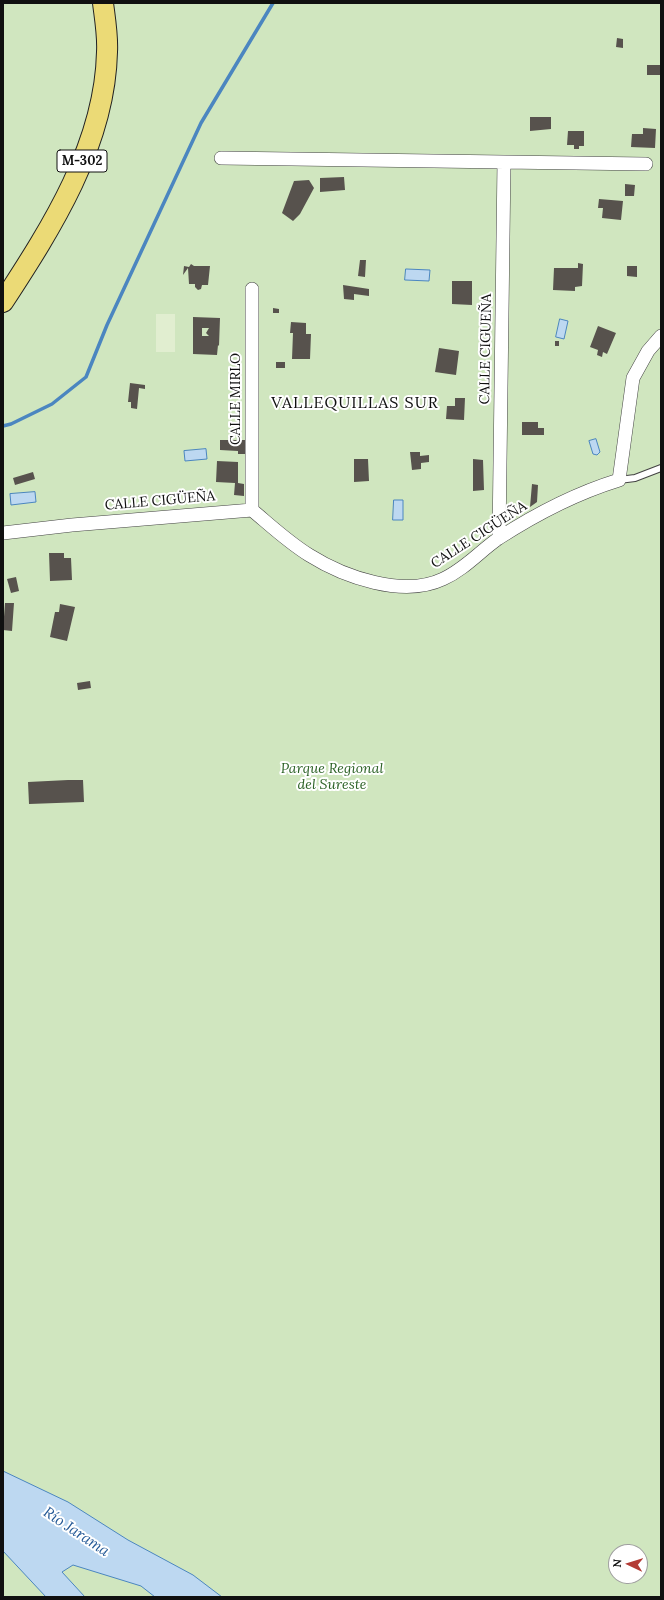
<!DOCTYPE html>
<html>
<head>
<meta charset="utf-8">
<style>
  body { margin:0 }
  #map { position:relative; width:664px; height:1600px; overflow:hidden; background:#fefdf3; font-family:Lora,serif }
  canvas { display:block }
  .frame { position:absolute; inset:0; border:4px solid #101010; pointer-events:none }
  .north { position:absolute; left:608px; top:1544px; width:40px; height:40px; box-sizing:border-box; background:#fff; border:1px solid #9f9f9f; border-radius:50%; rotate:274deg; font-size:11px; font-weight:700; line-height:16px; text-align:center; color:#101010 }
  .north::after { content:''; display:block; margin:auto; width:14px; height:18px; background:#b33b35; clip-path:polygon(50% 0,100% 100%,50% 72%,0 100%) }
</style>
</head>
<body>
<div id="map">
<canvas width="664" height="1600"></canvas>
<div class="frame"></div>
<div class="north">N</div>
</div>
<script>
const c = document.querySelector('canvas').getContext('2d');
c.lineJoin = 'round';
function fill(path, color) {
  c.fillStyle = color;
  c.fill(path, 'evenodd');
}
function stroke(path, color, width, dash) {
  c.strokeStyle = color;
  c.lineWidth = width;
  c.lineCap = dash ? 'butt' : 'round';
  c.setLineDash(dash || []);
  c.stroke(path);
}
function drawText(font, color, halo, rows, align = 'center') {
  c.font = font + ' Lora,serif';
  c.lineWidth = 4;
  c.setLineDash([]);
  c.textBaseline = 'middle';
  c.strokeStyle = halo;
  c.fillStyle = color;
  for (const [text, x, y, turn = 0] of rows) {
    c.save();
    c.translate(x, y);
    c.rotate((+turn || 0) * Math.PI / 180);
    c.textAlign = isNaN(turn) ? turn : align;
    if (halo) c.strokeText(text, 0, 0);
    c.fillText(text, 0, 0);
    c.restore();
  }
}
fill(new Path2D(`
  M3,3H661V1597H3ZM616,1552H640V1576H616Z`), '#d0e6bf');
fill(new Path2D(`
  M156,314H175V352H156Z`), '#e1eed0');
const water = new Path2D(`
  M406,269L430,270L429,281L405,280Z
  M560,319L568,321L564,339L556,337Z
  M596,439L600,452L597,455L593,454L589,441Z
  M206,449L207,459L185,461L184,451Z
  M35,492L36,502L11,505L10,494Z
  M394,500H403V520H393Z
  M3,1471L68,1502L128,1540L193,1575L222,1597H155L141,1586L73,1565L62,1572L85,1597H46L3,1551Z`);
fill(water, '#bdd8f1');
stroke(water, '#4b86c0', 1);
stroke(new Path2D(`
  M3,426L11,424L52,404L86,377L107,325L201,123L273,3`), '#4b86c0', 3.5);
fill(new Path2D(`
  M617,38L623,39V48L616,47Z
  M647,65H661V75H647Z
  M530,117H551V129L530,131Z
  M643,128L656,129L655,148L631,147L632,134H643Z
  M568,131H584V146H579V149H574V145H567Z
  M344,177L345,190L320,192V178Z
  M309,180L314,188L300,214L293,221L282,213L294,181Z
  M625,184L635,185L634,196H625Z
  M599,199L623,201L621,220L602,218L603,208H598Z
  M360,260H366L365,277L358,276Z
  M578,263L583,264L582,286L575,287V291L553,290L554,268H578Z
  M191,264L194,266H210L208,285H202L201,289L198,290L195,287V284H189L188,268L183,275L184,266L189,267Z
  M627,266H637V277L627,276Z
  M452,281H472V305L452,304Z
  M343,285L369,289V296L354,294V300L344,299Z
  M273,308L279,309V313H273Z
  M193,317L220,318L219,346L218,345L217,355L193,354ZM202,328H209L206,333L209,336H202Z
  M291,322L306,323V334H311L310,359H292L293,333H290Z
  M598,326L616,333L607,354L603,352L602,357L597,355L598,350L590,347Z
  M555,341H559V346H555Z
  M439,348L459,351L456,375L435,372Z
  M276,362H285V368H276Z
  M130,383L145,385V389L139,388L137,409L131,408V402H128Z
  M455,398H465L464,420L446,419L447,406H455Z
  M522,422H538V428H544V435H522Z
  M220,440H245V454H238V451L220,450Z
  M410,452H420V456L429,455V462L421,463V469L412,470Z
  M354,459H368L369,481L354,482Z
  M473,459L483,460L484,490L473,491Z
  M217,461L238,462V483L244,484V496L234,495L235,483L216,482Z
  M33,472L35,479L15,485L13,478Z
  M532,484L538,485L537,502L530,507Z
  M49,553H64V558H71L72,580L50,581Z
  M16,577L19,591L11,593L7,579Z
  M5,603H14L12,631L3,630Z
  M60,604L75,607L67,641L50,637L55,612H59Z
  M90,681L91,688L78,690L77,683Z
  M68,780H83L84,802L29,804L28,782Z`), '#57524d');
const lane = new Path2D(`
  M619,480L635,478L661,468`);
const street = new Path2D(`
  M221,158L646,164
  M252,510V289
  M3,533L72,525L252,510C270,525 288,542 309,555C344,577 403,598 443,579C465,569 480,551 499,538C536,514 577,493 619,480L633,378L648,351L661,336
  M499,538L504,162`);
const primary = new Path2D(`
  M3,302C52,227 105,144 107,52C108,36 105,19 103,3`);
stroke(lane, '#434343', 8);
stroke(street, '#434343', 14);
stroke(primary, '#212121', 22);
stroke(lane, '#fff', 6);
stroke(street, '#fff', 13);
stroke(primary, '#ebda76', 20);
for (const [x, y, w] of [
  [82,161,50]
]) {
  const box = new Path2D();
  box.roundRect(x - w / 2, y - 11, w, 22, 3);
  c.fillStyle = '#fff';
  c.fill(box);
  stroke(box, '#101010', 1);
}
drawText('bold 13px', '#101010', null, [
  ["M-302",82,161]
]);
drawText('14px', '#101010', '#fff', [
  ["CALLE CIGUEÑA",486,349,-89],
  ["CALLE MIRLO",236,399,-90],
  ["CALLE CIGÜEÑA",160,501,-5],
  ["CALLE CIGÜEÑA",479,535,-33]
]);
drawText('italic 14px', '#2c6226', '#fff', [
  ["Parque Regional",332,769],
  ["del Sureste",332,785]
]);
drawText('italic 15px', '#245996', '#fff', [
  ["Río Jarama",76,1532,34]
]);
c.letterSpacing = '1px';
drawText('16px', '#101010', '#fff', [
  ["VALLEQUILLAS SUR",355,403]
]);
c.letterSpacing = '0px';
</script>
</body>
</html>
